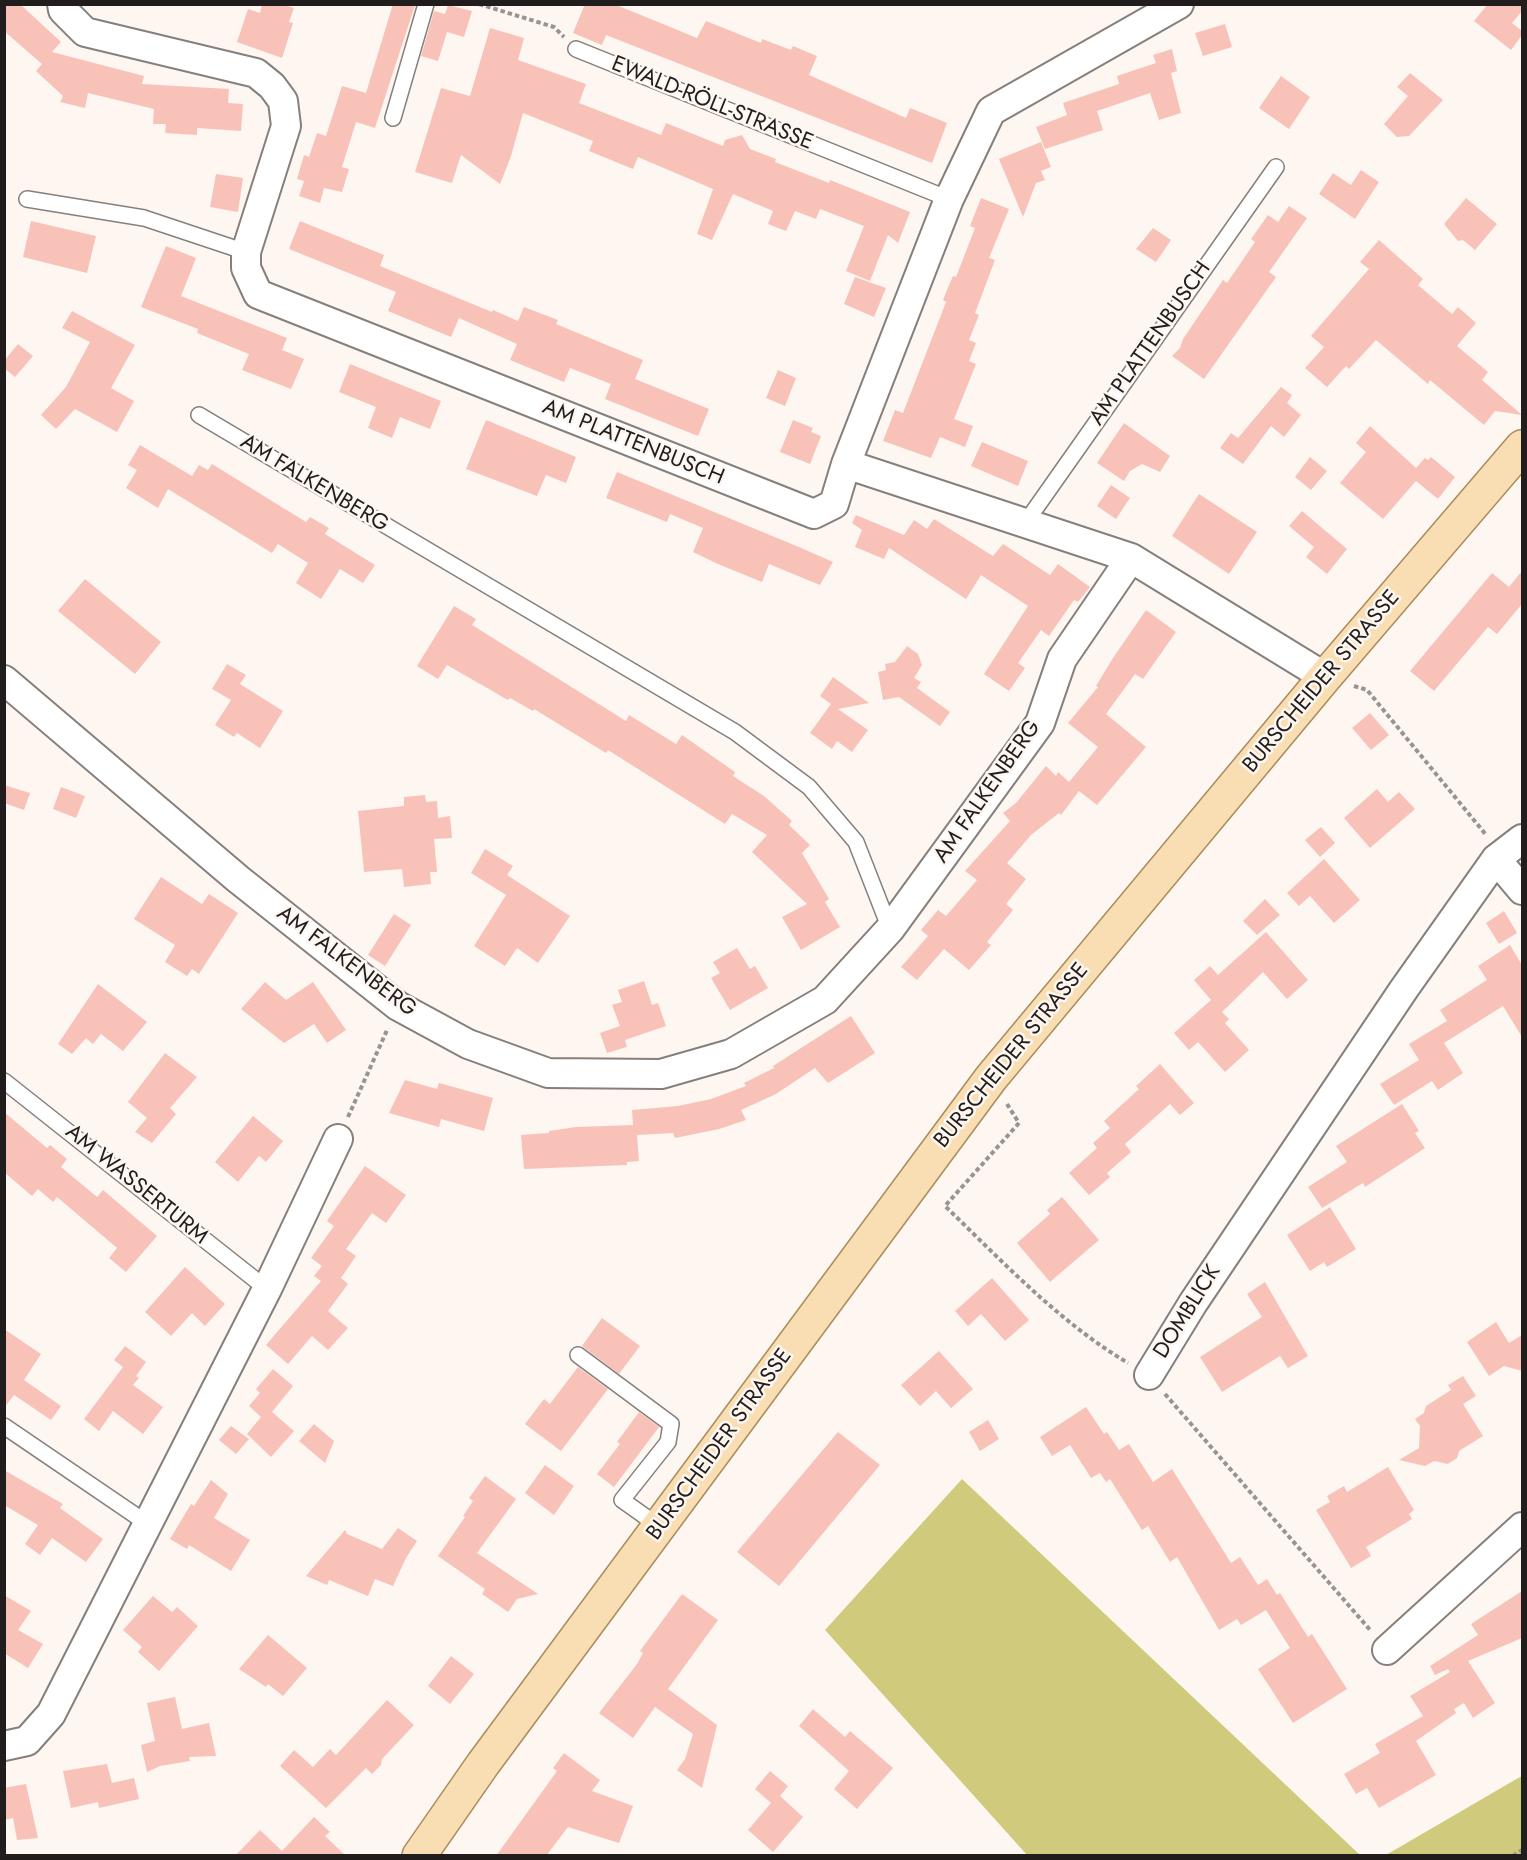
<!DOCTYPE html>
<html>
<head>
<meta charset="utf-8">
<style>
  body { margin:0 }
  #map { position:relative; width:1527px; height:1860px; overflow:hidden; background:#fdf6f1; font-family:Jost,sans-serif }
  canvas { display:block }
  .frame { position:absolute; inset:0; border:6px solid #201d1c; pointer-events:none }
</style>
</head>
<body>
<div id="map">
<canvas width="1527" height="1860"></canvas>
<div class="frame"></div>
</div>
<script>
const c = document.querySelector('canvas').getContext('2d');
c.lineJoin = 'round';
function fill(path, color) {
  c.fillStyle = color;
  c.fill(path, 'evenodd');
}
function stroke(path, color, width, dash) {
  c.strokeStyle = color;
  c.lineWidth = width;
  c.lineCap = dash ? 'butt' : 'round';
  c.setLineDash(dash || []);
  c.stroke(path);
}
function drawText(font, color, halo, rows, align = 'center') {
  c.font = font + ' Jost,sans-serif';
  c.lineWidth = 5;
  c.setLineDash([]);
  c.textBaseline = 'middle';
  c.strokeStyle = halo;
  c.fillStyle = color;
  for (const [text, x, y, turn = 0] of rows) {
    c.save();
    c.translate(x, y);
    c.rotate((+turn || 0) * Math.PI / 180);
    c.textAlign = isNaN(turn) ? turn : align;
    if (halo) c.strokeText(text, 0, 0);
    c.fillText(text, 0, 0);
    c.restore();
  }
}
fill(new Path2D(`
  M962,1479L1360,1855H1027L825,1630Z
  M1522,1776V1855H1386L1513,1781Z`), '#d0cb7c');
fill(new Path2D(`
  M4,4H20L61,42L52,52L144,76L142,84L229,89L228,103L243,104L241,131L197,128V135L165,133L166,124H153L154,109L88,93L85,108L60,102L63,96L36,71L42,64L4,31Z
  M262,4H281L294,8L289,22L293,23L282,58L237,42L248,9L260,13Z
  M393,4L415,5L375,128L356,122L342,167L349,169L342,192L324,188L320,203L299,196L304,181L297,179L304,155L309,157L317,133L326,136L342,86L366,93Z
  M585,4H614L697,38L706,21L761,43L762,39L791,50L793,46L817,56L809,75L906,118L910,108L947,123L932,163L606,35L602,45L573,33Z
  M1488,4H1522V11L1512,23L1522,31V35L1511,50L1474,21Z
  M448,5L472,11L464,37L447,32L438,61L421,56L434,11L445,14Z
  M1225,24L1232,47L1203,56L1195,33Z
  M490,28L524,38L518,60L586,84L579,103L661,135L666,123L723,146L725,140L742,135L750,149L776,159L775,162L829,183L830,180L910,212L898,243L888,235L870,281L846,271L864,226L820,209L816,219L795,211L786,231L768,224L773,211L733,194L712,240L697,234L713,189L638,157L633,169L589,151L593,141L523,113L511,156L500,184L461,155L452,183L415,172L441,88L470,96Z
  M1172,49L1177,71L1171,73L1181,113L1159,120L1150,93L1097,111L1103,130L1045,149L1036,127L1067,115L1063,103L1119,84L1117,76L1156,63L1153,55Z
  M1410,73L1443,100L1409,136L1397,137L1384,124L1408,96L1397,87Z
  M1281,76L1310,97L1289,129L1259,108Z
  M1041,142L1051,167L1041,171L1045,180L1036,183L1023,217L999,159Z
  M1361,170L1379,182L1355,219L1319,194L1333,173L1351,185Z
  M216,174L243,178L238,212L210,207Z
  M981,198L1009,209L989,258L995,260L975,313L979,315L969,340L976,343L969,361L976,364L954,419L973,426L965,447L940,437L931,458L883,441L895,410L903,413L946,302L943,300L947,290L953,276L956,277L975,228L970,226Z
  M1466,198L1497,224L1475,250L1463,240L1458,241L1444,224Z
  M1289,206L1307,218L1269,272L1276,277L1204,379L1172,356L1180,348L1183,339L1223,280L1227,283L1255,242L1251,239L1268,215L1278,222Z
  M31,221L96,236L87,273L23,257Z
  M300,221L384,255L380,266L492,312L493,310L518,321L524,307L558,320L556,324L643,360L635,379L709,409L698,436L605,399L611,384L570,368L564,382L510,360L517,344L459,318L451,337L388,311L396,292L289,249Z
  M1153,228L1171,240L1156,262L1136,249Z
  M1379,240L1423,279L1418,285L1452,314L1458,307L1476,323L1457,346L1488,372L1482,380L1522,415L1495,411L1484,425L1430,380L1428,384L1376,340L1349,369L1346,366L1327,387L1305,368L1324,347L1311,336L1369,269L1360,262Z
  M166,246L196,258L181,296L287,338L282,350L304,359L291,389L242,370L249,354L197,333L198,329L141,307Z
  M855,277L886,288L874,317L844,304Z
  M72,311L135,345L111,388L134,401L117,432L75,409L56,429L41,415L66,387L90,342L62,328Z
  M18,344L33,356L15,377L4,368V361Z
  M350,364L441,401L430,429L400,417L392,438L368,428L376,407L339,392Z
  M778,370L796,378L785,406L766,398Z
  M1281,387L1292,395L1287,403L1301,415L1284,437L1271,426L1243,464L1220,448L1231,433L1238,438Z
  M486,420L576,457L566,483L546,475L537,496L466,469Z
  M793,420L813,428L811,432L821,436L810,464L780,452Z
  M1124,423L1170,456L1160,472L1142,464L1130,471L1124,481L1097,463Z
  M1370,426L1416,468L1425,458L1428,460L1431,457L1455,477L1438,499L1416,481L1383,519L1340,483L1366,452L1356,443Z
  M982,442L1028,461L1018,486L971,466Z
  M140,445L192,476L199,465L208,470L212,464L306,522L310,517L329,528L325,534L375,565L363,583L340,569L321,599L296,583L308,563L278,544L272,553L168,489L158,508L126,488L137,470L128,465Z
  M1310,457L1327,471L1311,490L1295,477Z
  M617,472L799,547L833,562L820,585L769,564L762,582L718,564L693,552L703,528L670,514L667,522L606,498Z
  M1111,485L1130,498L1116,519L1097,506Z
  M1199,494L1257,532L1229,574L1172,536Z
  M1302,511L1347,549L1327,574L1306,557L1314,547L1289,526Z
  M856,515L904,535L914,520L927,529L934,519L993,556L1003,544L1050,575L1058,564L1090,587L1078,602L1074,600L1049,636L1041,630L1018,663L1025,668L1009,691L984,674L1028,606L981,575L966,599L889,548L884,559L855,547L862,530L852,523Z
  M1522,571V604L1497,634L1488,627L1434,691L1410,671L1492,573L1509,587Z
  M85,579L161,642L135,674L58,611Z
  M454,606L476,619L472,625L626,721L629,715L676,744L682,735L735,772L733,776L764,796L792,821L789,825L810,845L802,853L829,899L825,902L840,927L801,950L782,917L807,904L752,852L767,835L732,814L725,824L608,750L606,753L534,709L533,711L510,698L508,700L447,665L438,679L417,666Z
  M1146,610L1176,632L1143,679L1135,674L1106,714L1146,747L1097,805L1079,791L1061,815L1059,813L1031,835L1007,863L1026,879L1006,904L1013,910L987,942L991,945L969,970L944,949L917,980L901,967L928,936L921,930L938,910L946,916L977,880L965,871L1010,821L1003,813L1016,803L1046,766L1056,776L1058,772L1069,782L1098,747L1068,723L1098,687L1096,686L1113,658Z
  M907,646L918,654L922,665L914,678L921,682L917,688L950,712L940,726L899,697L883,700L878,672L886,670L885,664L895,662Z
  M227,664L246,675L240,684L283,711L260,748L237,733L234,737L215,725L231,700L212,689Z
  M833,677L869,703L838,709L868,730L852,752L837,741L832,749L810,733L831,704L820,696Z
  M1370,713L1389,735L1371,750L1352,728Z
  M4,785L30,793L24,810L4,803Z
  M61,787L85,796L76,818L53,809Z
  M1377,789L1388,802L1399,792L1415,809L1370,848L1344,818Z
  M425,795L426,802L437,801L438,818L450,816L452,838L434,839L437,872H430L431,884L404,887L402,869L364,872L358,811L404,806V797Z
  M1321,827L1335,843L1320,857L1305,840Z
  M485,849L513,866L507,875L570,916L538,963L517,948L505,966L474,946L506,895L471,873Z
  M1324,859L1360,900L1334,923L1310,896L1299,906L1287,893Z
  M161,877L202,904L209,894L238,913L199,974L192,969L187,976L165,962L175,945L134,919Z
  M1265,899L1280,915L1257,935L1243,921Z
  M1504,911L1517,933L1499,944L1486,923Z
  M394,914L411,925L385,966L368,955Z
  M1266,932L1308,980L1287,999L1263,972L1222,1012L1229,1019L1225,1023L1249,1050L1225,1072L1198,1042L1189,1050L1174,1033L1211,1000L1194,980L1210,966L1218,975Z
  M1510,945L1522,965V1037L1503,1006L1444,1043L1463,1073L1438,1090L1432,1081L1394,1105L1380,1084L1419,1060L1409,1044L1447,1021L1440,1010L1487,980L1478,966Z
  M737,948L750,969L755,966L768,988L730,1010L711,978L720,973L713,962Z
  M644,981L652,1005L658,1003L666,1026L625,1040L627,1047L607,1053L600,1033L620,1026L612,1005L622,1002L618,990Z
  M265,982L286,1000L313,982L346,1030L327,1043L314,1024L284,1043L241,1009Z
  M98,984L147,1022L123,1051L101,1034L93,1044L86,1038L72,1054L58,1044Z
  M851,1016L875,1053L828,1083L815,1068L776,1094L741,1110L746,1120L719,1129L675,1138L673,1133L637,1135L639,1161L627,1162V1165L524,1169L521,1135L549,1133V1131L576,1127L633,1125L632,1110L678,1106L711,1099L746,1086L744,1083L774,1068L773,1066Z
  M165,1053L197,1077L170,1108L176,1114L152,1143L135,1132L147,1118L128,1102Z
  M1160,1064L1194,1103L1180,1115L1170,1104L1125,1144L1131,1152L1107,1173L1110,1177L1089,1195L1069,1173L1097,1148L1093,1143L1110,1128L1104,1121L1139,1089L1136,1086Z
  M405,1080L437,1089L439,1083L493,1098L484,1131L441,1119L439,1127L389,1113Z
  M1402,1104L1419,1131L1415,1133L1425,1148L1365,1187L1363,1183L1322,1208L1308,1187L1347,1162L1336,1146Z
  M4,1112L47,1148L50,1145L67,1159L61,1167L97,1197L103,1190L157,1236L126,1272L109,1258L117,1248L57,1197L53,1202L38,1189L32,1196L4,1172Z
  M253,1116L283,1141L266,1162L259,1156L238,1182L215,1162Z
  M365,1166L406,1195L386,1223L372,1213L346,1249L356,1256L341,1278L348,1284L328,1311L348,1328L328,1350L312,1336L288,1364L266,1345L321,1281L314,1276L322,1266L311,1258L334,1226L327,1221Z
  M1062,1197L1099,1240L1050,1282L1017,1243L1050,1214L1047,1210Z
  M1330,1207L1356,1249L1327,1267L1324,1262L1310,1271L1287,1235Z
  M185,1267L225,1304L205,1326L192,1313L171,1336L145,1312Z
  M992,1278L1029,1320L1005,1341L981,1314L968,1326L955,1311Z
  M1265,1282L1308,1356L1288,1368L1280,1356L1222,1392L1200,1357L1262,1317L1247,1294Z
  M602,1318L640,1346L619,1374L582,1346Z
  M1496,1322L1509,1343L1522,1335V1371L1504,1366L1489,1376L1467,1342Z
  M4,1329L41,1354L24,1380L61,1406L51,1420L14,1395L4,1408Z
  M125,1346L146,1362L136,1376L139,1378L133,1385L163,1407L143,1434L113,1411L99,1431L84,1419L123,1367L114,1360Z
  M939,1351L973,1389L951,1408L936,1391L920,1406L901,1385Z
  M578,1367L608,1389L561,1451L525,1424L544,1399L550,1404Z
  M273,1369L293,1386L272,1412L294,1431L271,1457L247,1434L261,1417L249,1406L260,1393L256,1389Z
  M1463,1376L1476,1396L1463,1404L1483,1436L1459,1451L1457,1458L1448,1464L1434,1461L1425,1466L1399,1460L1419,1448L1420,1426L1415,1419L1424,1413L1426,1406L1451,1390L1448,1385Z
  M1086,1407L1104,1434L1107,1432L1119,1450L1129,1444L1153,1482L1172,1469L1231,1563L1240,1557L1258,1585L1267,1579L1277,1595L1280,1593L1308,1637L1312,1634L1347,1689L1293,1723L1258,1669L1290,1648L1266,1610L1241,1625L1237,1619L1219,1630L1177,1557L1170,1562L1148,1526L1142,1530L1110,1479L1106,1482L1100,1473L1091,1478L1070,1445L1052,1456L1040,1437Z
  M639,1412L659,1427L614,1487L597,1474L620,1444L617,1442Z
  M988,1420L999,1439L980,1451L969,1432Z
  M314,1424L334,1441L325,1463L299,1441Z
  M231,1426L249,1439L236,1454L219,1440Z
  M838,1432L880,1465L779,1586L737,1552Z
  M545,1465L574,1486L554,1515L525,1493Z
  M1388,1467L1414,1510L1409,1514L1412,1519L1366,1547L1371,1556L1351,1568L1316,1510L1330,1502L1327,1496L1344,1486L1347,1492Z
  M4,1470L63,1504L60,1508L103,1539L86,1562L52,1538L40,1555L25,1544L38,1525L4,1505Z
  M485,1476L516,1499L477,1553L538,1594L517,1599L508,1612L482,1594L485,1589L438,1556L465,1517L463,1516L473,1501L469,1498Z
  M211,1480L228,1494L214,1518L250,1540L231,1571L189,1545L187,1549L170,1539L191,1504L194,1506Z
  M398,1528L417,1541L406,1558L393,1586L375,1579L368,1596L329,1580L327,1585L306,1576L345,1530L347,1534L382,1549Z
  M1522,1591V1638L1468,1661L1495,1703L1473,1718L1464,1703L1454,1709L1456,1713L1416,1741L1436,1775L1379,1808L1367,1788L1356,1794L1344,1774L1380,1753L1375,1744L1423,1716L1410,1696L1450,1672L1448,1669L1435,1675L1430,1666L1478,1635L1471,1624Z
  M682,1594L718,1620L668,1689L717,1725L702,1788L677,1770L685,1759L693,1734L655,1707L633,1738L599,1713L637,1664L643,1653L640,1651Z
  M4,1595L31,1611L18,1630L43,1644L28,1668L4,1653Z
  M153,1596L172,1612L177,1607L198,1626L159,1671L138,1652L142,1647L123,1630Z
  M268,1635L307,1668L283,1696L268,1684L266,1687L239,1669Z
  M451,1656L474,1674L450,1704L428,1686Z
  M175,1697L182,1729L209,1723L216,1756L189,1757L190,1761L160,1766L147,1772L141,1745L155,1741L147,1703Z
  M387,1700L414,1725L382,1759L381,1765L372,1774L366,1768L326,1808L280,1766L294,1750L313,1767L330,1749L336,1755Z
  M813,1709L845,1737L850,1731L893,1768L857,1809L834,1789L849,1771L799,1726Z
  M564,1753L600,1780L592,1791L633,1806L619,1843L568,1827L546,1856H496L557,1771L553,1768Z
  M107,1764L112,1783L134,1778L139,1799L99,1808L98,1802L71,1808L63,1771Z
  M770,1771L788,1786L780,1796L803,1817L773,1852L748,1830L771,1803L755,1789Z
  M26,1784L38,1838L17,1840L13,1818L4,1820V1788Z
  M314,1817L330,1832L325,1836L346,1856H235L260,1830L282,1851Z`), '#f8c2b9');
const service = new Path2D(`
  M576,49L949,199
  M393,118L426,4
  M27,199L144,218L246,252
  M199,415L735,732L809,787L856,842L890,929
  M1026,522L1276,167
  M4,1081L267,1289
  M578,1355L671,1424L668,1442L622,1500L660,1527
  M4,1426L148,1524`);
const minor = new Path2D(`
  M62,4L63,10L85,32L256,73L272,86L283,101L286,126L246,252V268L258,294L814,514L834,504L846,464L1131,558L1325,677
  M846,464L949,199L991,111L1179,4
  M4,680L238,879L398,1006L468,1044L548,1073L661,1074L731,1054L825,1000L890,929L1040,723L1062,659L1131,558
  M1496,859L1522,890
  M1149,1375L1193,1303L1404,989L1496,859L1522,839
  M1387,1650L1522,1527
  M4,1746L27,1741L51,1714L267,1289L338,1139`);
const primary = new Path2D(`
  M419,1856L483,1764L991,1078L1325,677L1522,447`);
stroke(service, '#867f7b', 18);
stroke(minor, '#867f7b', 32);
stroke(primary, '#aa8c5c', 36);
stroke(new Path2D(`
  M479,4L554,27L564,37
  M1354,686L1367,690L1487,836
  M1007,1104L1019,1123L945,1206C1002,1261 1059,1322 1128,1363
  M348,1117L388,1028
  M1165,1394L1371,1631
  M1513,1856L1522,1850`), '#999491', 4, [4.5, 3]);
stroke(service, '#fff', 15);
stroke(minor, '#fff', 28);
stroke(primary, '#f8deb2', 33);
drawText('22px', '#201d1c', '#fdf6f1', [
  ["EWALD-RÖLL-STRASSE",712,104,22],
  ["AM PLATTENBUSCH",1151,344,-55],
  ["AM PLATTENBUSCH",633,443,22],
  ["AM FALKENBERG",314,484,31],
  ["BURSCHEIDER STRASSE",1322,682,-50],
  ["AM FALKENBERG",988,792,-55],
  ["AM FALKENBERG",346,962,37],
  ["BURSCHEIDER STRASSE",1012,1056,-51],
  ["AM WASSERTURM",136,1185,39],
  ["DOMBLICK",1188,1312,-58],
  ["BURSCHEIDER STRASSE",720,1445,-54]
]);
</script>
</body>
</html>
